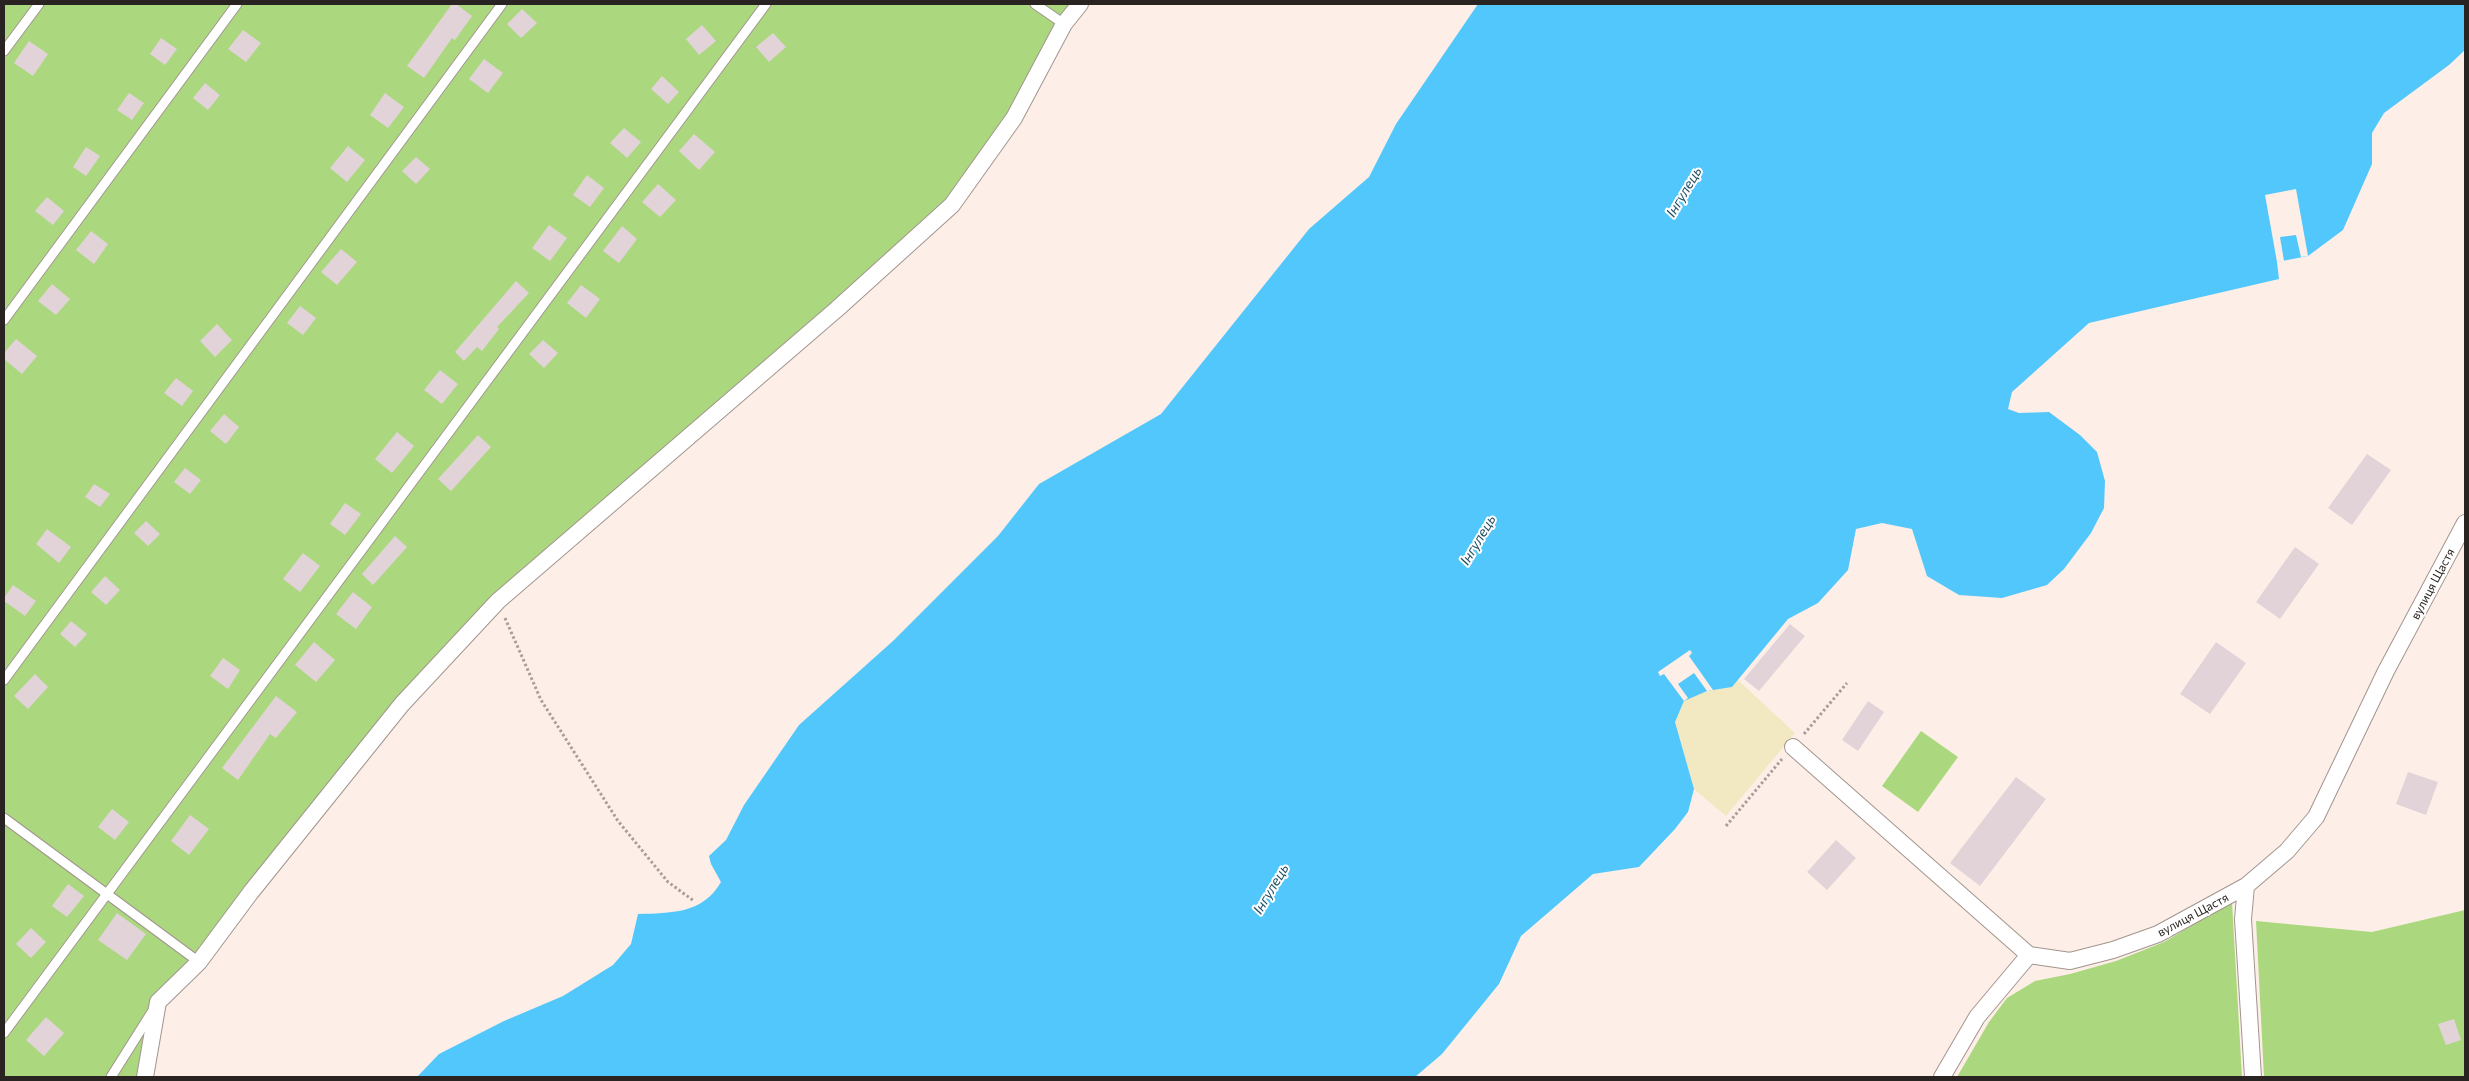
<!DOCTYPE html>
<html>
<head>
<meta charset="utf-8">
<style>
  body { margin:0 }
  #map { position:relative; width:2469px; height:1081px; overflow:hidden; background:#fdefe7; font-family:Commissioner,sans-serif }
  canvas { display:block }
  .frame { position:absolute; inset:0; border:5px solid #292421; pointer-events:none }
</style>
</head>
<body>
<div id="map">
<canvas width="2469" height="1081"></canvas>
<div class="frame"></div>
</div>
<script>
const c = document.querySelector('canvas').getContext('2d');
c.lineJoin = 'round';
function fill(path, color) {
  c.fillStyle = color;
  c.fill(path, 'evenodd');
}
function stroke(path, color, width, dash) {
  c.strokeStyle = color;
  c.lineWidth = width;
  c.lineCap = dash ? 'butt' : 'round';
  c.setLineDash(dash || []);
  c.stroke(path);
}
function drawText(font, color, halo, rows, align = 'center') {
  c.font = font + ' Commissioner,sans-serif';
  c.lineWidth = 4;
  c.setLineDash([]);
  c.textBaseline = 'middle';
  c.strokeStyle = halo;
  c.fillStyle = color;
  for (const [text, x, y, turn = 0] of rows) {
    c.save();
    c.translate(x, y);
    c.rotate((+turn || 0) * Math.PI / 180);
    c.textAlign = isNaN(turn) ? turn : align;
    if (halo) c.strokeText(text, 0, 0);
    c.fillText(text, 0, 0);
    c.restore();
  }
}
fill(new Path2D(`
  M4,4H1080L952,205L498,601L158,1002L145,1077H4Z
  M1921,731L1958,757L1918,812L1882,786Z
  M2232,902L2242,1077H1957L1989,1022L2007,998L2035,981L2070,974L2116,961L2164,942Z
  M2465,910V1077H2264L2256,921L2372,932Z`), '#abd87e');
fill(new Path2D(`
  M1738,680L1795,733L1726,816L1694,789L1675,722L1684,701L1688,698L1707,691L1732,687Z`), '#f2e9c3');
fill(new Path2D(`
  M1478,4H2465V50L2449,65L2384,113L2372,133V164L2343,230L2308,256L2277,262L2279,279L2089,323L2012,392L2008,409L2019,413L2049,412L2080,435L2097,452L2105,481L2104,508L2091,533L2064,569L2047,585L2002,598L1959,595L1927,576L1912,529L1882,523L1856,529L1848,570L1818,603L1788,619L1732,687L1707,691L1684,701L1675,722L1694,789L1688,812L1675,829L1639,867L1593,874L1521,936L1499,984L1442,1054L1415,1077H417L439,1054L504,1021L563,996L613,965L631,944L638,914C670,913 703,914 721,882L711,864L709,856L726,840L744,805L799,725L893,641L998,536L1039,484L1161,414L1309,229L1369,177L1396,124Z`), '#51c7fc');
fill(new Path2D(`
  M2296,189L2308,256L2301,257L2296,235L2280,237L2284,261L2277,262L2265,195Z
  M1690,650L1692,653L1689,656L1713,690L1707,691L1694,673L1678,684L1688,698L1684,701L1664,674L1660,676L1658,672Z`), '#fdefe7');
fill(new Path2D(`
  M452,4H456L472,16L455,40L452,38L424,78L407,66Z
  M522,9L537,23L521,38L507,24Z
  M702,25L716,41L699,55L686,39Z
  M243,30L261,43L246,62L228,49Z
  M773,33L786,47L769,62L756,47Z
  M161,38L177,49L165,65L150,54Z
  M29,41L48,54L33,76L14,63Z
  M484,59L503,73L488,93L469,79Z
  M662,76L679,92L668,104L651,89Z
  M205,83L220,95L208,110L193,98Z
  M129,93L144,103L132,120L117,110Z
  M385,93L404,107L388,128L370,115Z
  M624,128L641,142L627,158L610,143Z
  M694,134L715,152L699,170L679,151Z
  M348,146L365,160L347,182L330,168Z
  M86,147L100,156L86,176L73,167Z
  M416,157L430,169L416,184L402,171Z
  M587,175L604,188L590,207L573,195Z
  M658,184L676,200L660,217L642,202Z
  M47,197L64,211L53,225L35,211Z
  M549,225L567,238L550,261L532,248Z
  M622,226L637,239L619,263L603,251Z
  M91,231L108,244L94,264L76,250Z
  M341,249L357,262L337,285L321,272Z
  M516,281L529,293L497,327L499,329L482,351L477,347L464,361L455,352Z
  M52,284L70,299L56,315L38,301Z
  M581,285L600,299L586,318L567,303Z
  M300,306L316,318L303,335L287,323Z
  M217,324L232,340L215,357L200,341Z
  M16,339L37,356L22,374L4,359V353Z
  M543,340L558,353L544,368L529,354Z
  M440,370L458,384L442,404L424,390Z
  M176,378L193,391L182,406L164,393Z
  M224,414L239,427L226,444L210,431Z
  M397,432L414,446L392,473L375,459Z
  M478,435L491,447L451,491L438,479Z
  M2367,454L2391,470L2352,525L2328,508Z
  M185,468L201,480L190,494L174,482Z
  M94,484L110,494L100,507L85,497Z
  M345,503L361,514L345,535L330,524Z
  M146,521L160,534L148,546L134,533Z
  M47,529L71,547L59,563L36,544Z
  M395,536L407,547L373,585L362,574Z
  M2295,547L2319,564L2280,619L2256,602Z
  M303,553L320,566L300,592L283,579Z
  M105,576L120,590L106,605L91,592Z
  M13,585L36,601L25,616L4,601V598Z
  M353,592L372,607L356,629L336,614Z
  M71,621L87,634L75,647L60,634Z
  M1790,624L1805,636L1759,691L1744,679Z
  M314,642L335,660L316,682L295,665Z
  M2216,642L2246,663L2210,714L2180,694Z
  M223,658L240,670L228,689L210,676Z
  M35,674L48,687L28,709L14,696Z
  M276,696L297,712L276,738L270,734L238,780L222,768Z
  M1868,701L1884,712L1858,751L1842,740Z
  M2408,772L2438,782L2426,815L2396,804Z
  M2016,777L2046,799L1980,886L1950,863Z
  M112,809L129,822L115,840L98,827Z
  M190,815L209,829L189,855L171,841Z
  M1836,840L1856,858L1827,890L1807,872Z
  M68,884L84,896L67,917L52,906Z
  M117,913L146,934L127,960L98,940Z
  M31,928L46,942L31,958L16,944Z
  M46,1017L64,1033L44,1056L26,1040Z
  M2454,1019L2461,1040L2446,1045L2438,1024Z`), '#e2d3d8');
const lane = new Path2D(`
  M1035,4L1064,24
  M4,51L39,4
  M4,320L237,4
  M4,680L502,4
  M4,818L199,962
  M4,1033L766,4
  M111,1077L152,1012`);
const street = new Path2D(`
  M1793,747L2029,955L2070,961L2113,950L2158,934L2246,886L2287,851L2316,817L2386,671L2465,523
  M2246,886L2243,919L2253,1077
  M145,1077L158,1002L199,962L251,892L402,704L498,601L837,309L952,205L1014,118L1064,24L1080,4
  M1942,1077L1977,1017L2029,955`);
stroke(lane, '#a2958e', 11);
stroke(street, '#a2958e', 18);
stroke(new Path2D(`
  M505,618L541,700L618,821L668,882L694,901
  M1804,734L1847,683
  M1726,826L1782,759`), '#a89d98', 3, [2.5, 2.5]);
stroke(lane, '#fff', 9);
stroke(street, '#fff', 16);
drawText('12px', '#292421', '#fff', [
  ["вулиця Щастя",2433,584,-62],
  ["вулиця Щастя",2193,915,-28]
]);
drawText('italic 14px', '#1e4f65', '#fff', [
  ["Інгулець",1684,192,-59],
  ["Інгулець",1478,540,-59],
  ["Інгулець",1271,889,-59]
]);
</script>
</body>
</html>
